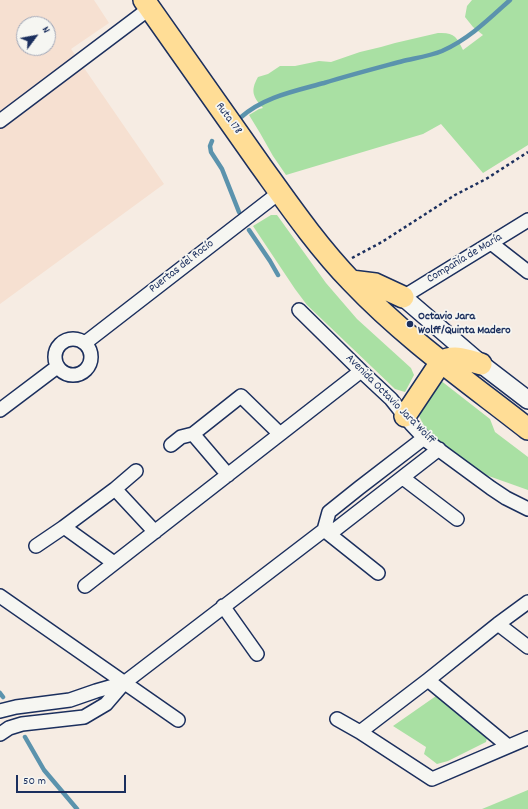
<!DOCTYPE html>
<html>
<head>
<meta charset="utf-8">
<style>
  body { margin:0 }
  #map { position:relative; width:528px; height:809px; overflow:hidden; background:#f6ece3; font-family:Dekko,sans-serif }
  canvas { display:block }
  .north { position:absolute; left:16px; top:16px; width:40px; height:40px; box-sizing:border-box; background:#f6f6f2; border:1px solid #9ea6b7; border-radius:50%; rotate:58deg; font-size:11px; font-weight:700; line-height:16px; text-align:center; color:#1b2f5e }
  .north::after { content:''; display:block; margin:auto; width:14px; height:18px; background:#1b2f5e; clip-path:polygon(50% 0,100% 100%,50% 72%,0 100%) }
  .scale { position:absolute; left:16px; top:775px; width:110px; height:18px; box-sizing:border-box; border:2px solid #1b2f5e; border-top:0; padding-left:5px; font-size:12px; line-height:14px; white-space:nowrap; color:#1b2f5e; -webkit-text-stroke:3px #f6f6f2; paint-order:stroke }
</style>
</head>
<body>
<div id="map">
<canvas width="528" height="809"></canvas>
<div class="north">N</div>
<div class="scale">50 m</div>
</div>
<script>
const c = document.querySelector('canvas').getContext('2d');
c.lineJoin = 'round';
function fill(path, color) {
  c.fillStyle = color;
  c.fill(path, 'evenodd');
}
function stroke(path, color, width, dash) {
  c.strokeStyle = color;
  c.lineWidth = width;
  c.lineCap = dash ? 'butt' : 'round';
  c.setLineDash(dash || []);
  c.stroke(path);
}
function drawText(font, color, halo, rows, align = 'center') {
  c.font = font + ' Dekko,sans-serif';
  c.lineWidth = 3.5;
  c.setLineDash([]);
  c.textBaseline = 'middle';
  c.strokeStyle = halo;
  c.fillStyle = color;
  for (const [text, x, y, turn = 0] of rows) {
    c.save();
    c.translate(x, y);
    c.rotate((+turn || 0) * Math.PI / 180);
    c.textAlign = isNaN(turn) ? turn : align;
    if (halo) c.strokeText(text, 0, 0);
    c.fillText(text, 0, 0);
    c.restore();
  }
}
fill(new Path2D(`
  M0,0H94L109,23L71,49L164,184L0,304ZM24,24H48V48H24Z`), '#f6e0d1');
fill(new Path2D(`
  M472,0H528V145L483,173L441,124L423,134L286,175L273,156L260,133L249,115L259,109L263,108C253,97 250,91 258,77L268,74L280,66H295L319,61L331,62L360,52L381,47L395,43L438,33C454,32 457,37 463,50L483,35L473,27L465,17L467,6Z
  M271,215H277L326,283L357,319L411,368L414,375L405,392L395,389L307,305L295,289L253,226Z
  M440,380L490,419L495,432L528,457V490L483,474L428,434L417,412Z
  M436,696L487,738L486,742L448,761L437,764L424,754L426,747L393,726Z
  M528,790V809H482Z`), '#a9e0a3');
stroke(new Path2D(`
  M240,118C263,97 295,91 324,83C350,75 377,68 403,61C416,58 430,56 442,51C469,39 489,19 510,0
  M212,141L210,146L211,152L222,169L239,212
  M249,230L270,261L278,275
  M0,693L3,697
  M25,737L44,770L77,809`), '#5b93ad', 4.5);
const minor = new Path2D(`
  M0,121L150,8
  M491,243L528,272
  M403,297L528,220
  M299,310L361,371L391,399L411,424L427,441L491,488L506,498L528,509
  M55 357a18 18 0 1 1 36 0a18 18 0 1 1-36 0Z
  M85,343L280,192
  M0,410L57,367
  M171,445L181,437L193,434
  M228,475L193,434L241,396L280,434
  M403,478L457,519
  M115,489L136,471
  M324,530L329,512L359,488L424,438
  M324,530L378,573
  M36,546L64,527
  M114,563L64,527L115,489L155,532
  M85,586L361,371
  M0,596L178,720
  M223,606L257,654
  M498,624L528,647
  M428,680L508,746
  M0,711L16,707L70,700L96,691L124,683
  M337,719L360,732L432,779L528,738
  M360,732L428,680L498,624L528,602
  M0,734L9,728L22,724L84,717L106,704L124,683L324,530L336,529L439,449`);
const tertiary = new Path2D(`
  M403,297L481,364L528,400`);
const primary = new Path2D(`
  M144,0C183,56 222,111 261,166C289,205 318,247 352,282C405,338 468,382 528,429
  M351,281L375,284L403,297
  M405,416L441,362C454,354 467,360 481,364`);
stroke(minor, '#1b2f5e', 16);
stroke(tertiary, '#1b2f5e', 20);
stroke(primary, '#1b2f5e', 24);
stroke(new Path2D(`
  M352,258L382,242L455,195L486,179L528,152`), '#1b2f5e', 2.5, [3, 3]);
stroke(minor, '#f6f6f2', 13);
stroke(tertiary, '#f6f6f2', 17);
stroke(primary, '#ffdd96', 21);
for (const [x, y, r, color] of [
  [410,324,4,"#1b2f5e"]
]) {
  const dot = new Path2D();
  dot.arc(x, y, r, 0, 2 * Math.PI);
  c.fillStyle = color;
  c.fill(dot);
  stroke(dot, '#f6f6f2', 1.5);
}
drawText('12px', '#1b2f5e', '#f6f6f2', [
  ["Ruta 178",228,119,54],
  ["Compañía de María",465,259,-31],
  ["Puertas del Rocío",182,267,-38],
  ["Avenida Octavio Jara Wolff",390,400,45]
]);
drawText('bold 12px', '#1b2f5e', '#f6f6f2', [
  ["Octavio Jara",418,317],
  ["Wolff/Quinta Madero",418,331]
], 'left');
</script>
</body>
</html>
